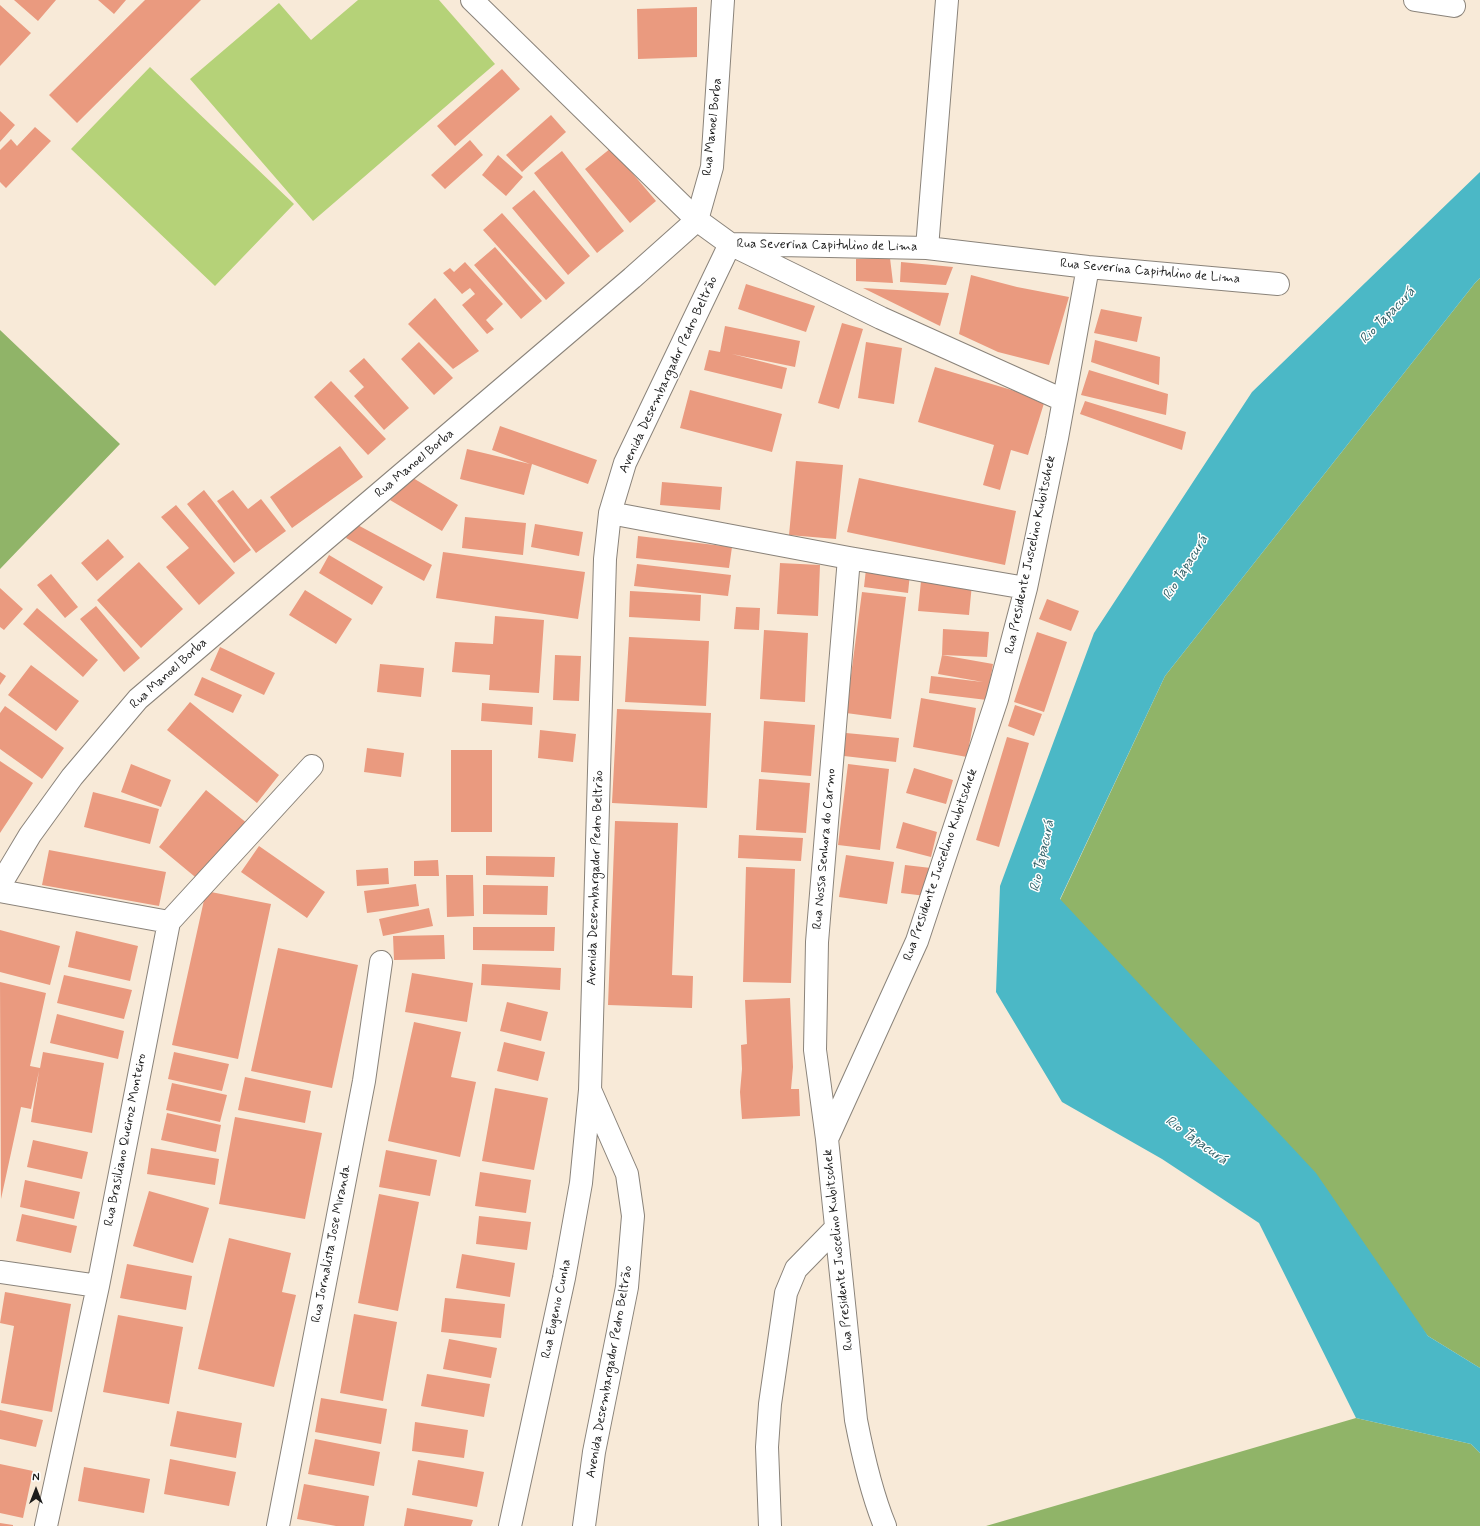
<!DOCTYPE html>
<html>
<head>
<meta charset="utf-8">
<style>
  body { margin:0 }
  #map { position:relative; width:1480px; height:1526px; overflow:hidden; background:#f8ead8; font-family:Mynerve,sans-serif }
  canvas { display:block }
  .north { position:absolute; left:16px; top:1470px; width:40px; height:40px; -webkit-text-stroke:3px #fff; paint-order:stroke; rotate:0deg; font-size:11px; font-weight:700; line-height:16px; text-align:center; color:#1c1c1c }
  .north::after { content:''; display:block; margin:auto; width:14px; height:18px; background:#1c1c1c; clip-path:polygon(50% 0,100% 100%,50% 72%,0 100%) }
</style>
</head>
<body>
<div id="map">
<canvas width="1480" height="1526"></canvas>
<div class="north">N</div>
</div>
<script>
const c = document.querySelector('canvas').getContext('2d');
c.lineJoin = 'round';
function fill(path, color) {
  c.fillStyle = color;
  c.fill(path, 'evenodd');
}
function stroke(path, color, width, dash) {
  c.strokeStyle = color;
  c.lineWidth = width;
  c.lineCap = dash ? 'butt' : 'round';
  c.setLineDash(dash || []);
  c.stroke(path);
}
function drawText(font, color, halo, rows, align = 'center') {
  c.font = font + ' Mynerve,sans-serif';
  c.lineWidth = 3;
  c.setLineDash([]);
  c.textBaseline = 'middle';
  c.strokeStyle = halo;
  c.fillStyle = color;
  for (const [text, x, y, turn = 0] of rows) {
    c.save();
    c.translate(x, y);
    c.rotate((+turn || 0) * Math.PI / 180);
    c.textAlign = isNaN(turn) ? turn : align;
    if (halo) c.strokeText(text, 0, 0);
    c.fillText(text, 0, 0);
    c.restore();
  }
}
fill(new Path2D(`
  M358,0H439L495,64L313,221L190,79L279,3L311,40Z
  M150,67L294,204L215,286L71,149Z`), '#b5d278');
fill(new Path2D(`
  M1480,278V1368L1428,1336L1060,900L1165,676L1475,283Z
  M0,330L120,444L0,569Z
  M1356,1418L1471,1444L1480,1453V1526H986Z`), '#90b468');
fill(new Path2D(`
  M1480,172V278L1475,283L1165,676L1060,899L1316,1173L1428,1336L1480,1368V1453L1471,1444L1356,1418L1259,1223L1162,1159L1062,1102L996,992L1000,886L1094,633L1252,392Z`), '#4bb8c6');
fill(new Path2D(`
  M14,0H56L38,21Z
  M98,0H126L114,14Z
  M145,0H201L77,123L49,95Z
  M0,5L31,33L0,66Z
  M697,7V57L638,59L637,9Z
  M502,69L520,89L455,146L437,126Z
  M0,111L15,125L0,142Z
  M551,115L566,132L522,172L506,155Z
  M35,127L51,141L6,188L0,182V150L11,139L17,146Z
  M470,140L483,155L445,189L431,175Z
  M611,148L656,201L630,223L585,169Z
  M562,151L624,231L597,253L534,173Z
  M498,155L523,177L506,196L482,175Z
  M534,190L590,256L568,275L512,208Z
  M502,213L565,283L546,300L483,230Z
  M495,247L542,301L521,319L474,265Z
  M890,258L893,283L856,281V259Z
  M465,262L503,304L486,320L494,329L487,334L462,305L475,294L470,288L462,294L443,273L450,268L454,272Z
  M901,262L953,267L946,285L900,282Z
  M971,275L1017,287L1069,297L1049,365L998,352L959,334Z
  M746,284L815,306L806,332L738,309Z
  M863,288L949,293L940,326Z
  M435,298L479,351L453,369L408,324Z
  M1101,309L1142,317L1137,342L1094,333Z
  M842,323L863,329L839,409L818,403Z
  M725,326L800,341L795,367L732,354L787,368L782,389L704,370L709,350L720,352Z
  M1095,340L1160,357L1159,385L1091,362Z
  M419,342L453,378L434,395L401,359Z
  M866,342L902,348L894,404L858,398Z
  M364,358L409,408L384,430L354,396L364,387L349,371Z
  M935,367L1045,400L1028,455L1011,450L1000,490L983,485L994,445L918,422Z
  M1089,370L1168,394L1166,415L1081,395Z
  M331,381L386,439L368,455L314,397Z
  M690,390L782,414L772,452L680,428Z
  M1085,401L1186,432L1182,450L1080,414Z
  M500,426L597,460L588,484L532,464L524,495L460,479L467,449L530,464L492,450Z
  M340,446L363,477L292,528L270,497Z
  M796,461L843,465L836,539L789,535Z
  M413,478L458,505L442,531L390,500Z
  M859,478L1016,511L1005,565L847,532Z
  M662,482L722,487L720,510L660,505Z
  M204,490L251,550L234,563L187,504Z
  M233,490L248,509L261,499L286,531L256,553L217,501Z
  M176,505L235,573L199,605L166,567L189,548L161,517Z
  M465,517L526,523L523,555L462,548Z
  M354,523L432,565L424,581L346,538Z
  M535,524L583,532L579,556L531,547Z
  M638,536L732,547L729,568L636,558Z
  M108,539L124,557L97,581L81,563Z
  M443,552L585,572L578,619L436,598Z
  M329,555L383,587L372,605L319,573Z
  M139,562L183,609L141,648L97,600Z
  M780,563L820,565L818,616L777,614Z
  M637,564L731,575L728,596L634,586Z
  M866,569L910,574L908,593L864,587Z
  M51,574L78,607L65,618L37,585Z
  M921,581L972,584L969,615L918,611Z
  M0,588L23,609L4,630L0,627Z
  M305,590L352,619L336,644L289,615Z
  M630,591L701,595L700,621L629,617Z
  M862,592L906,597L891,719L846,713Z
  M1047,599L1079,611L1071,631L1039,619Z
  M96,606L140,658L124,672L80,619Z
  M736,607L760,608L759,630L734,629Z
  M37,608L98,660L83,677L23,624Z
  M495,616L544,620L539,693L489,690L490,675L452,672L455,642L493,644Z
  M943,629L989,632L987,657L942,655L993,664L987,700L929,693L931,676L983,682L938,674L942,655Z
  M764,630L808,633L805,702L760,699Z
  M1037,632L1067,642L1044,712L1014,702Z
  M629,637L709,641L706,706L625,702Z
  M220,647L275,673L264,695L210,670Z
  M555,655L581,656L579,701L553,700Z
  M380,664L424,668L421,697L377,692Z
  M31,665L79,701L56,731L8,695Z
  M0,672L6,676L0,685Z
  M202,677L242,695L233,713L194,695Z
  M921,698L976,708L967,757L913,747Z
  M190,702L279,775L257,803L167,730Z
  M482,703L533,707L532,725L481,721Z
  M1015,705L1042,714L1034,736L1008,726Z
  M5,706L64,748L42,779L0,749V713Z
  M617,709L711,713L707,808L612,803Z
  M764,721L815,725L811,776L761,772Z
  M540,730L576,734L573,762L538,758Z
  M846,733L899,738L896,762L844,756Z
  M1007,737L1029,743L999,847L976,840Z
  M367,748L404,753L401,777L364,772Z
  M451,750H492V832H451Z
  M0,761L33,783L0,833Z
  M131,764L171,780L161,807L121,792Z
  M848,764L889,769L880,850L838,845Z
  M914,768L953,780L946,804L906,793Z
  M759,779L810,783L806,833L756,830Z
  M206,790L248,824L200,881L159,847Z
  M93,792L159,809L150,844L84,827Z
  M615,821L678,823L672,975L693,976L692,1008L608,1005Z
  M903,822L937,832L931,857L896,848Z
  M739,835L803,838L801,861L738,858Z
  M259,846L325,892L307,918L241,872Z
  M49,850L166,872L159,906L42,885Z
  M846,855L894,862L887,904L839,897Z
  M486,856L555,857L554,877L486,875Z
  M438,860L439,876H414V861Z
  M905,865L931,868L926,896L901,893Z
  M746,867L795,869L791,983L743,982Z
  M388,868L389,884L357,886L356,870Z
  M446,875H473L474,916L447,917Z
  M416,884L419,906L367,913L364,891Z
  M483,885L548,886L547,915L483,914Z
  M206,891L271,904L238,1059L172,1045Z
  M429,908L433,926L383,936L379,919Z
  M473,927H555L554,951L473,950Z
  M0,930L60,946L50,985L0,972Z
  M76,931L138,946L130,981L68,967Z
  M444,935L445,959L394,960L393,936Z
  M278,948L358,965L332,1088L251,1071Z
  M482,964L561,968L560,990L481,985Z
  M412,973L473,983L467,1022L405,1012Z
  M64,975L132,990L124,1019L57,1003Z
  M0,982L46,993L30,1066L40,1068L43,1052L104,1063L92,1133L31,1122L39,1071L31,1109L21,1107L1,1199Z
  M790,998L793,1067L791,1089H799L800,1116L742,1119L740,1092L742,1069L741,1045L747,1044L745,1000Z
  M507,1002L548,1012L541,1041L500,1031Z
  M57,1014L124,1031L118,1059L50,1043Z
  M414,1022L461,1032L451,1077L476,1082L460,1157L388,1141Z
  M504,1042L545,1052L538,1081L497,1071Z
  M174,1052L229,1064L222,1091L168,1079Z
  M245,1077L311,1091L305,1123L238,1110Z
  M172,1083L227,1095L220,1122L166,1110Z
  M495,1088L548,1098L534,1170L482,1161Z
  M167,1113L221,1125L216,1152L161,1140Z
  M235,1117L322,1133L305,1219L219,1204Z
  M33,1140L88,1152L82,1179L27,1167Z
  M151,1148L219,1159L215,1185L147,1174Z
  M386,1150L437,1160L430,1196L379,1187Z
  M480,1172L531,1180L526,1213L475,1206Z
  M25,1180L80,1192L74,1219L20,1207Z
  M149,1191L209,1208L193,1263L133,1246Z
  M379,1194L419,1202L398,1311L358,1303Z
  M22,1214L77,1226L71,1253L16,1241Z
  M479,1216L531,1222L527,1250L476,1244Z
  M229,1238L291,1253L282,1292L296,1295L274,1387L198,1369Z
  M462,1254L515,1263L510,1297L456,1288Z
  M127,1264L192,1276L186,1310L120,1298Z
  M5,1292L71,1304L52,1412L1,1403L14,1326L0,1323Z
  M445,1298L505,1304L501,1338L441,1332Z
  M354,1314L397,1322L383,1401L340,1393Z
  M118,1315L183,1327L169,1404L103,1392Z
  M449,1339L497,1348L491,1378L443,1369Z
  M427,1374L490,1384L484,1417L421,1406Z
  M321,1398L387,1409L381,1444L315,1432Z
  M0,1410L43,1420L36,1447L0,1439Z
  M177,1411L242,1423L236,1458L170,1446Z
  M415,1422L468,1430L464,1458L412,1451Z
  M315,1439L380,1452L374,1486L308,1474Z
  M170,1459L236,1472L229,1506L164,1494Z
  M418,1460L484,1472L477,1507L412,1495Z
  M0,1464L33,1471L23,1518L0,1513Z
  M84,1467L150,1479L144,1513L78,1501Z
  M304,1484L369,1496L364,1526H336L297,1519Z
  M407,1508L473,1520L471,1526H404Z
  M0,1523L13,1525V1526H0Z`), '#ea9a7f');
const minor = new Path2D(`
  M472,0L697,220L730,244L927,248L1088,267L1278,284
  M1415,0L1454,6
  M927,248L947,0
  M610,513L849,558L1026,588
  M0,891L169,922L98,1286L46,1526
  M169,922L312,766
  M827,1139L815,1050L817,942L849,558
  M0,1272L98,1286
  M278,1526L364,1081L381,962
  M510,1526L564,1278L581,1183L590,1090L605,559L610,513L625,463L730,244L881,318L1063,400
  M584,1526L594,1452L627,1287L633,1216L627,1174L591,1092
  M770,1526L767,1447L770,1404L786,1293L796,1269L836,1228
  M885,1526C871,1492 863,1456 856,1420L827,1139L917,941L997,699L1026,588L1057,438L1088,267`);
const tertiary = new Path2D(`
  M0,885L30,835L72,777L138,699L632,278L697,220L712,167L723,0`);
stroke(minor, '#8a837a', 24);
stroke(tertiary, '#8a837a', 24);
stroke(minor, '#fff', 22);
stroke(tertiary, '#fff', 22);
drawText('13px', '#1c1c1c', '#fff', [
  ["Rua Manoel Borba",713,127,-84],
  ["Rua Severina Capitulino de Lima",827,246,1],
  ["Rua Severina Capitulino de Lima",1150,272,5],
  ["Avenida Desembargador Pedro Beltrão",669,375,-65],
  ["Rua Manoel Borba",415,464,-40],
  ["Rua Presidente Juscelino Kubitschek",1031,555,-78],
  ["Rua Manoel Borba",169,674,-42],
  ["Rua Nossa Senhora do Carmo",825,849,-85],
  ["Rua Presidente Juscelino Kubitschek",941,865,-71],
  ["Avenida Desembargador Pedro Beltrão",596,878,-88],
  ["Rua Brasiliano Queiroz Monteiro",126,1140,-79],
  ["Rua Jornalista Jose Miranda",332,1244,-79],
  ["Rua Presidente Juscelino Kubitschek",839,1250,-96],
  ["Rua Eugenio Cunha",557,1309,-78],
  ["Avenida Desembargador Pedro Beltrão",610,1372,-80]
]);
drawText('italic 14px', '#316268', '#fff', [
  ["Rio Tapacurá",1388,316,-46],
  ["Rio Tapacurá",1186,568,-58],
  ["Rio Tapacurá",1043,856,-78],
  ["Rio Tapacurá",1196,1141,36]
]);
</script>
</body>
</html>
